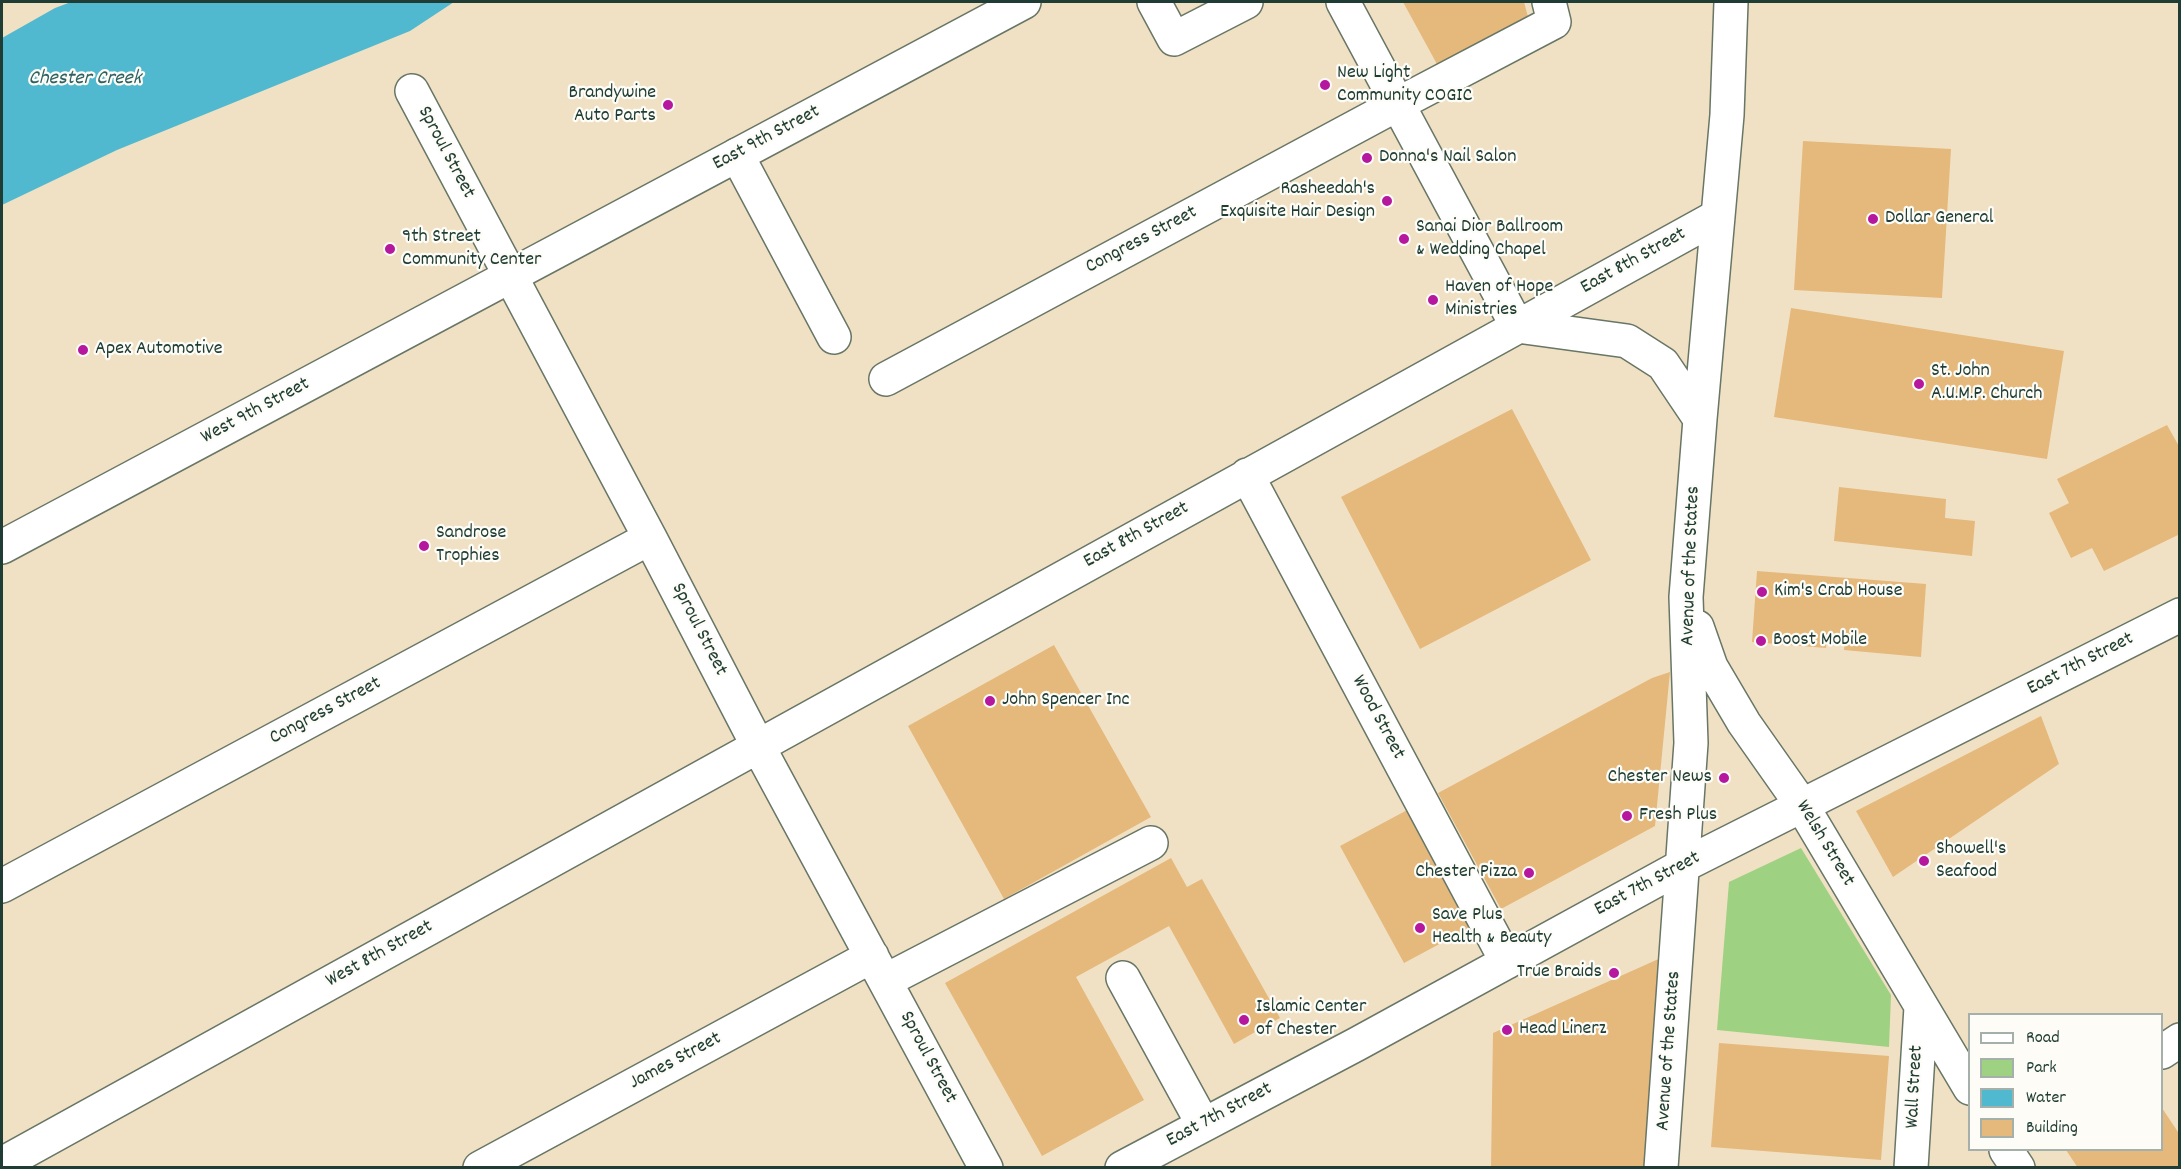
<!DOCTYPE html>
<html>
<head>
<meta charset="utf-8">
<style>
  body { margin:0 }
  #map { position:relative; width:2181px; height:1169px; overflow:hidden; background:#f1e1c4; font-family:Dekko,sans-serif }
  canvas { display:block }
  .frame { position:absolute; inset:0; border:3px solid #1f3d34; pointer-events:none }
  .legend { position:absolute; left:1968px; top:1013px; width:195px; height:138px; box-sizing:border-box; background:#fdfcf7; border:2px solid #a4b0a9; margin:0; padding:8px 10px; list-style:none; font-size:18px; color:#1f3d34 }
  .legend li { display:flex; align-items:center; gap:12px; height:30px }
  .legend b { width:30px; border:2px solid #a4b0a9 }
</style>
</head>
<body>
<div id="map">
<canvas width="2181" height="1169"></canvas>
<div class="frame"></div>
<ul class="legend">
<li><b style="height:8px;background:#fff"></b>Road</li>
<li><b style="height:16px;background:#9ed181"></b>Park</li>
<li><b style="height:16px;background:#51b9cf"></b>Water</li>
<li><b style="height:16px;background:#e5b87c"></b>Building</li>
</ul>
</div>
<script>
const c = document.querySelector('canvas').getContext('2d');
c.lineJoin = 'round';
function fill(path, color) {
  c.fillStyle = color;
  c.fill(path, 'evenodd');
}
function stroke(path, color, width, dash) {
  c.strokeStyle = color;
  c.lineWidth = width;
  c.lineCap = dash ? 'butt' : 'round';
  c.setLineDash(dash || []);
  c.stroke(path);
}
function drawText(font, color, halo, rows, align = 'center') {
  c.font = font + ' Dekko,sans-serif';
  c.lineWidth = 4.5;
  c.setLineDash([]);
  c.textBaseline = 'middle';
  c.strokeStyle = halo;
  c.fillStyle = color;
  for (const [text, x, y, turn = 0] of rows) {
    c.save();
    c.translate(x, y);
    c.rotate((+turn || 0) * Math.PI / 180);
    c.textAlign = isNaN(turn) ? turn : align;
    if (halo) c.strokeText(text, 0, 0);
    c.fillText(text, 0, 0);
    c.restore();
  }
}
fill(new Path2D(`
  M1801,848L1891,995L1889,1047L1717,1030L1729,882Z`), '#9ed181');
fill(new Path2D(`
  M71,2H454L410,31L117,150L2,205V38L55,8Z`), '#51b9cf');
fill(new Path2D(`
  M1403,2H1524L1528,17L1438,66Z
  M1803,141L1951,149L1942,298L1794,290Z
  M1791,308L2064,351L2047,459L1774,417Z
  M1512,409L1591,560L1420,649L1341,497Z
  M2167,425L2180,448V534L2104,571L2092,548L2071,558L2049,513L2069,503L2057,479Z
  M1839,487L1946,499L1945,518L1975,521L1972,556L1834,541Z
  M1757,571L1926,584L1921,657L1844,650L1845,637L1827,636L1826,648L1752,642Z
  M1054,645L1151,817L1004,899L908,726Z
  M1670,672L1655,826L1501,909L1438,793L1652,678Z
  M2041,716L2059,764L1893,877L1856,811Z
  M1411,808L1475,925L1404,963L1340,846Z
  M1171,858L1187,887L1202,879L1280,1018L1234,1044L1169,926L1076,977L1144,1100L1042,1156L945,983Z
  M1663,957L1648,1168H1491L1493,1033Z
  M1719,1043L1889,1056L1881,1160L1711,1147Z
  M2162,1108L2180,1135V1168H2078L2066,1150H2162Z`), '#e5b87c');
const minor = new Path2D(`
  M1154,2L1174,39L1246,2
  M1343,2L1517,326
  M412,91L650,538L758,746L986,1168
  M737,155L834,337
  M1517,326L1627,341L1663,364L1700,419
  M886,379L1398,104L1554,22L1549,2
  M1247,475L1507,962
  M1697,627L1711,667L1744,723L1801,804L1970,1088
  M2,886L650,538
  M1123,978L1203,1124
  M885,981L1151,843
  M2162,1052L2180,1040
  M2006,1150L2018,1168
  M2,1164L1718,216
  M480,1168L872,956
  M1122,1168L1357,1044L1684,865L2180,615
  M1661,1168L1691,743L1686,597L1700,419L1727,115L1731,2
  M1911,1168L1921,1007`);
const major = new Path2D(`
  M2,547L1024,2`);
stroke(minor, '#687666', 36);
stroke(major, '#687666', 36);
stroke(minor, '#fff', 33);
stroke(major, '#fff', 33);
for (const [x, y, r, color] of [
  [1325,85,6,"#b5179e"],
  [668,105,6,"#b5179e"],
  [1367,158,6,"#b5179e"],
  [1387,201,6,"#b5179e"],
  [1873,219,6,"#b5179e"],
  [1404,239,6,"#b5179e"],
  [390,249,6,"#b5179e"],
  [1433,300,6,"#b5179e"],
  [83,350,6,"#b5179e"],
  [1919,384,6,"#b5179e"],
  [424,546,6,"#b5179e"],
  [1762,592,6,"#b5179e"],
  [1761,641,6,"#b5179e"],
  [990,701,6,"#b5179e"],
  [1724,778,6,"#b5179e"],
  [1627,816,6,"#b5179e"],
  [1924,861,6,"#b5179e"],
  [1529,873,6,"#b5179e"],
  [1420,928,6,"#b5179e"],
  [1614,973,6,"#b5179e"],
  [1244,1020,6,"#b5179e"],
  [1507,1030,6,"#b5179e"]
]) {
  const dot = new Path2D();
  dot.arc(x, y, r, 0, 2 * Math.PI);
  c.fillStyle = color;
  c.fill(dot);
  stroke(dot, '#fdfcf7', 2);
}
drawText('20px', '#1f3d34', '#fdfcf7', [
  ["New Light",1337,74],
  ["Community COGIC",1337,97],
  ["Brandywine",656,94,"right"],
  ["Auto Parts",656,117,"right"],
  ["Donna's Nail Salon",1379,158],
  ["Rasheedah's",1375,190,"right"],
  ["Exquisite Hair Design",1375,213,"right"],
  ["Dollar General",1885,219],
  ["Sanai Dior Ballroom",1416,228],
  ["& Wedding Chapel",1416,251],
  ["9th Street",402,238],
  ["Community Center",402,261],
  ["Haven of Hope",1445,288],
  ["Ministries",1445,311],
  ["Apex Automotive",95,350],
  ["St. John",1931,372],
  ["A.U.M.P. Church",1931,395],
  ["Sandrose",436,534],
  ["Trophies",436,557],
  ["Kim's Crab House",1774,592],
  ["Boost Mobile",1773,641],
  ["John Spencer Inc",1002,701],
  ["Chester News",1712,778,"right"],
  ["Fresh Plus",1639,816],
  ["Showell's",1936,850],
  ["Seafood",1936,873],
  ["Chester Pizza",1517,873,"right"],
  ["Save Plus",1432,916],
  ["Health & Beauty",1432,939],
  ["True Braids",1602,973,"right"],
  ["Islamic Center",1256,1008],
  ["of Chester",1256,1031],
  ["Head Linerz",1519,1030]
], 'left');
drawText('20px', '#1f3d34', '#fdfcf7', [
  ["East 9th Street",767,139,-28],
  ["Sproul Street",445,153,62],
  ["Congress Street",1142,241,-28],
  ["East 8th Street",1634,262,-29],
  ["West 9th Street",256,412,-28],
  ["East 8th Street",1137,536,-29],
  ["Avenue of the States",1692,566,-88],
  ["Sproul Street",698,630,63],
  ["East 7th Street",2081,665,-27],
  ["Congress Street",326,712,-28],
  ["Wood Street",1377,718,62],
  ["Welsh Street",1824,844,59],
  ["East 7th Street",1648,885,-28],
  ["West 8th Street",380,955,-29],
  ["Avenue of the States",1670,1051,-86],
  ["Sproul Street",927,1058,62],
  ["James Street",676,1062,-28],
  ["Wall Street",1916,1087,-87],
  ["East 7th Street",1220,1116,-28]
]);
drawText('italic 21px', '#2e6262', '#fdfcf7', [
  ["Chester Creek",85,80]
]);
</script>
</body>
</html>
